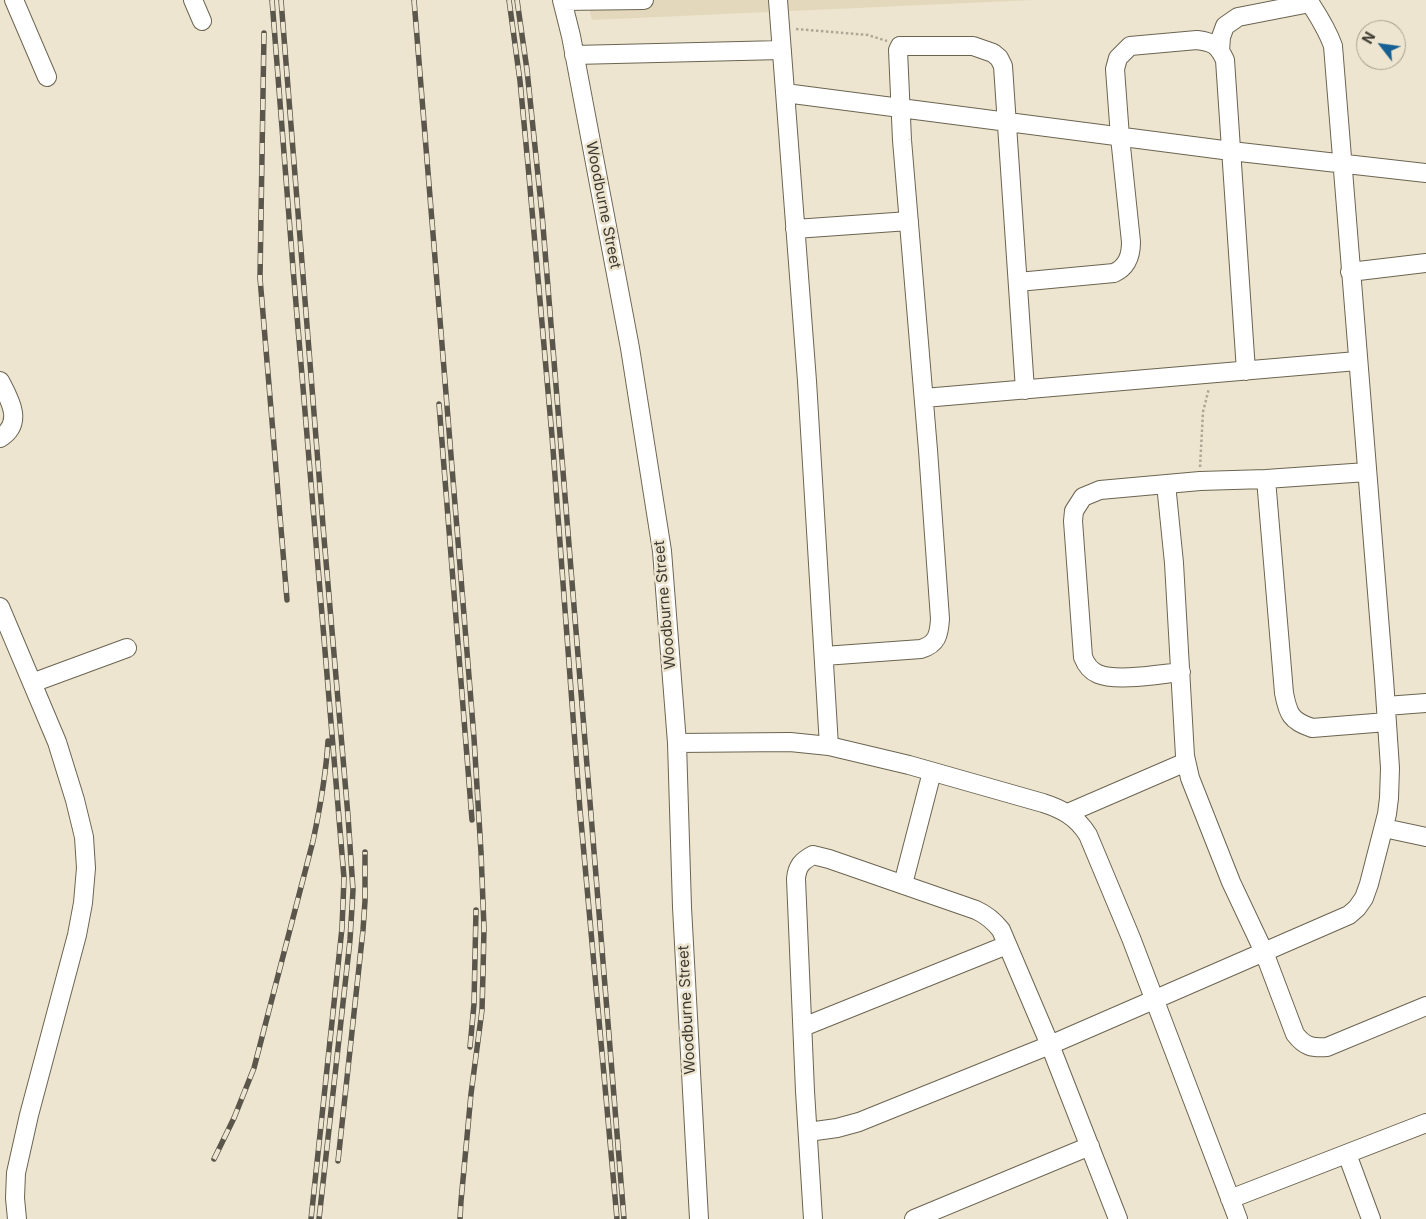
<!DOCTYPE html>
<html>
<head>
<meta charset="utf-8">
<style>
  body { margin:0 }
  #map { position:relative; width:1426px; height:1219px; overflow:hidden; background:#ede5cf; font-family:Inter,sans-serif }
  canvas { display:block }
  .north { position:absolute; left:1356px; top:20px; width:50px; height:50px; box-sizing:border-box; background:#ede5cf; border:1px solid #a6a08f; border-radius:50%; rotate:300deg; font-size:14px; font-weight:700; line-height:20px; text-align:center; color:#3c3930 }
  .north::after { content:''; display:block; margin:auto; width:18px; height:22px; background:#166093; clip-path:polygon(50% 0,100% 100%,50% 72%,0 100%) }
</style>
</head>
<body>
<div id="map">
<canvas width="1426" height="1219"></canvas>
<div class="north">N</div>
</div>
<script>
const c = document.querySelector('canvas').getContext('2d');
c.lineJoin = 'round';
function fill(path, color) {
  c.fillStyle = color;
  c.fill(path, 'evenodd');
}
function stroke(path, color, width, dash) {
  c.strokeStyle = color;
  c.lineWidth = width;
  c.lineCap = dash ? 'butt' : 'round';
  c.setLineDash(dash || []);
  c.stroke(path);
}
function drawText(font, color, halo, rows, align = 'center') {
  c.font = font + ' Inter,sans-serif';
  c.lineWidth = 5;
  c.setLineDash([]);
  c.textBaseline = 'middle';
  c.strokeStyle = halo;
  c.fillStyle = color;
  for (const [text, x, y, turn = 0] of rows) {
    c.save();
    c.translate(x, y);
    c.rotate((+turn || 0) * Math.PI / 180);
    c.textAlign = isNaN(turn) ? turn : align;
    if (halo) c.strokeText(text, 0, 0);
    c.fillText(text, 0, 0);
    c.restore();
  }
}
fill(new Path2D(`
  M587,0H1034L592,20Z`), '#e3d8bc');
const minor = new Path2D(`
  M14,0L47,77
  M193,0L202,21
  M562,0L571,36L630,348L662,551L677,743L682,907L699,1219
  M778,0L807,381L829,746
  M562,1L644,0
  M1220,51L1221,37L1225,26L1238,17L1310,3
  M574,55L782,50
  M785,93L1231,151L1426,173
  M795,229L909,221
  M1350,272L1426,263
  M1018,282L1114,273C1127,267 1131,256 1131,242L1120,137L1115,69L1118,58L1130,46L1197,40C1213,42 1218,45 1225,60L1246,371
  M0,381C10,400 24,423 0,438
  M924,398L1357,361
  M1266,479L1284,693C1288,714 1291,721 1312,728L1387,722
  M1166,484L1174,563L1185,756L1190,778L1231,882L1264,952L1295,1034C1305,1047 1312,1048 1327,1047L1426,1006
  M0,607L57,742L75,800L84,837L86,868L83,903L77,935L29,1115L16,1173L15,1198L17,1219
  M824,656L921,649C937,644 939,635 940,619L928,450L902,140L898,50L900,46H973L993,53L999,58L1003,66L1025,390
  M1181,672C1160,674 1117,682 1098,674C1091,671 1086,665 1083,657L1073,521L1074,511L1083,497L1100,490L1200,481L1266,479L1367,472
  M32,683L127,648
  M1386,706L1426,703
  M677,743L790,742L829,746L909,765L1043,803C1062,809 1077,817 1088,835L1131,938L1238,1219
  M1068,813L1186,762
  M1384,828L1426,837
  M903,884L932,772
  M803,1027L1007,945
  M808,1132L837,1128L859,1122L1050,1045L1349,915L1357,908L1364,898L1369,884L1387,814L1389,798L1390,768L1384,679L1333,46C1327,29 1318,15 1308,0
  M1347,1154L1371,1219
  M1230,1199L1426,1123
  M813,1219L805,1091L796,879C797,866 802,861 813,855L829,859L976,910C987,915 994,921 1001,930L1050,1045L1118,1219
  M914,1219L1090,1146`);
stroke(minor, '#6b6451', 20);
stroke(new Path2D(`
  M796,29L868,35L887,41
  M1200,467L1203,412L1209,388`), '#aea796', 2.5, [2.5, 2.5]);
stroke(minor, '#fff', 18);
const rail = new Path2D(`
  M272,0L293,268L344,878L342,928L311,1219
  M281,0L324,538L348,816L353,890L350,940L319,1219
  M414,0L474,738L481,852L484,928L483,973L482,1010L471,1094L461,1201L460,1219
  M509,0L520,81L528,165L552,436L580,810L617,1219
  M517,0L527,70L542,214L624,1219
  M264,33L260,278L287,600
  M439,404L472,820
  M470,1047L474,1004L476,910
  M214,1159L234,1118L254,1068L313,841C320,808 326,775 328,741
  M338,1161L363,930L365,901V852`);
stroke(rail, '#5a564b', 5.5);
stroke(rail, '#ede5cf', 4, [11]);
drawText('15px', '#3c3930', '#ede5cf', [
  ["Woodburne Street",603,205,79],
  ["Woodburne Street",665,605,-95],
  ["Woodburne Street",687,1010,-93]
]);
</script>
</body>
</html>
